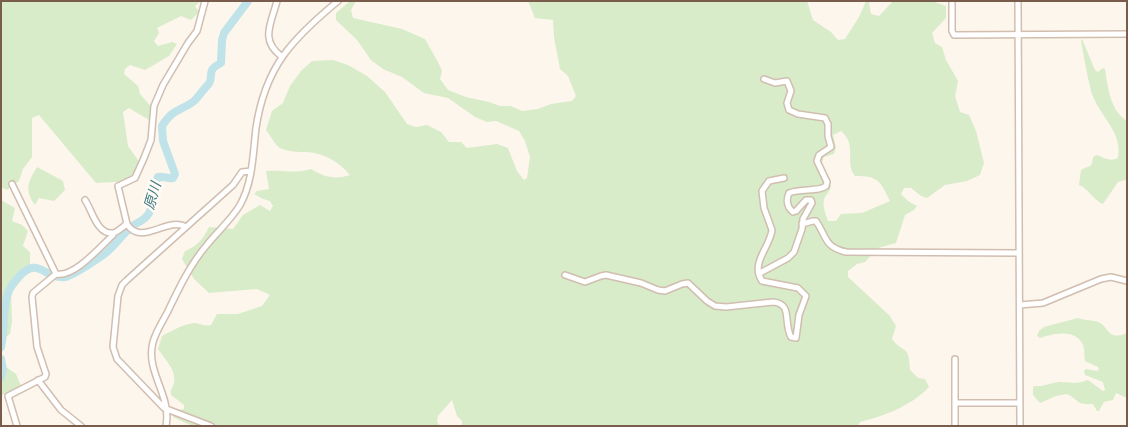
<!DOCTYPE html>
<html>
<head>
<meta charset="utf-8">
<style>
  body { margin:0 }
  #map { position:relative; width:1128px; height:427px; overflow:hidden; background:#fdf6ec; font-family:Raleway,sans-serif }
  canvas { display:block }
  .frame { position:absolute; inset:0; border:2px solid #7a5c4d; pointer-events:none }
</style>
</head>
<body>
<div id="map">
<canvas width="1128" height="427"></canvas>
<div class="frame"></div>
</div>
<script>
const c = document.querySelector('canvas').getContext('2d');
c.lineJoin = 'round';
function fill(path, color) {
  c.fillStyle = color;
  c.fill(path, 'evenodd');
}
function stroke(path, color, width, dash) {
  c.strokeStyle = color;
  c.lineWidth = width;
  c.lineCap = dash ? 'butt' : 'round';
  c.setLineDash(dash || []);
  c.stroke(path);
}
function drawText(font, color, halo, rows, align = 'center') {
  c.font = font + ' Raleway,"Noto Sans JP",sans-serif';
  c.lineWidth = 5;
  c.setLineDash([]);
  c.textBaseline = 'middle';
  c.strokeStyle = halo;
  c.fillStyle = color;
  for (const [text, x, y, turn = 0] of rows) {
    c.save();
    c.translate(x, y);
    c.rotate((+turn || 0) * Math.PI / 180);
    c.textAlign = isNaN(turn) ? turn : align;
    if (halo) c.strokeText(text, 0, 0);
    c.fillText(text, 0, 0);
    c.restore();
  }
}
fill(new Path2D(`
  M1,1H201L195,6L199,12L191,20L181,16L157,28L159,33L154,41L158,46L172,42L177,44L169,56L145,70L130,65L125,69L124,74L138,86L140,94L154,110L149,120L129,108L123,112L128,146L140,163C128,186 120,181 96,183L39,115L32,118V157L23,169L19,181L7,190L1,187Z
  M350,1H356L351,10L353,18L402,29L425,39L439,64L442,71L440,79L448,90L466,97L489,102L500,106H511L522,111L538,109L551,104L572,101L576,96L568,76L560,69L554,37L553,20L535,18L528,1H807L813,20L831,32L838,40L845,39L859,17L866,1H870L869,4L871,14L879,16L893,1H932L946,6V18L932,33L935,43L942,47L946,60L958,81L955,96L960,112L969,115L976,131L984,163L980,175L967,181L945,185L927,198L921,196L911,188H904L901,194L908,201L917,206L914,210L905,215L896,243L878,248L865,262L857,264L848,271V277L890,316L896,326L892,339C904,355 909,343 910,370L918,378L925,379L929,387C911,406 884,416 860,422L858,426H462V421L457,416L452,400L438,416L437,422L440,426H192L173,417V411L184,409V405L171,395C170,388 173,388 174,383C177,371 164,358 158,349L162,336C172,331 183,324 194,323C200,323 204,327 211,325L217,314H238L262,306L270,295L257,289L209,293L194,279L182,259L185,251C198,246 203,239 209,227L233,229L243,215L260,205L270,211L273,206L270,201L263,199L254,194L257,191L269,189L266,171C281,170 296,174 311,169C324,177 335,180 350,175C339,162 324,153 307,152C298,152 289,152 280,148C275,145 270,135 266,130L272,111L283,103L290,86L301,71L312,61L333,60L348,65L367,76L385,92L407,124L416,127L427,125L441,132L449,142H461L467,148L497,144L508,148L517,171L524,180L527,178L530,157L525,141L519,131L496,121L487,122L475,117L448,98L424,93L402,77L383,69L371,60L357,40L336,20V13ZM841,131C858,145 844,163 855,176C879,176 880,181 890,201L862,213L841,214L836,221H828C826,215 821,203 825,197C828,192 830,191 831,186L820,168L824,157L834,154L836,147L833,135Z
  M1082,39L1095,70L1098,72L1103,68L1105,69C1108,88 1110,110 1127,121V181L1124,180L1118,182L1103,204C1093,200 1088,188 1079,185L1081,170C1089,165 1092,169 1093,157L1097,155C1104,158 1111,162 1118,158C1123,131 1098,115 1091,91C1087,75 1084,58 1081,41Z
  M37,167L63,181L65,190L54,201L39,198L35,205C24,190 28,182 37,167Z
  M1,200L15,208L12,221L22,225L28,231L23,246L30,252V265L25,276L11,293L12,322L10,334L1,341Z
  M1078,318C1084,320 1090,320 1095,321C1111,325 1105,342 1127,333V398L1116,393L1113,400L1104,402L1099,411H1097L1093,404C1075,405 1081,401 1067,394L1056,396L1040,403L1033,395V388L1034,386C1043,387 1050,383 1059,382C1072,382 1074,385 1088,380L1103,391L1105,390L1103,382L1085,375L1084,371L1086,369L1097,371L1099,369L1098,367L1085,361C1084,356 1085,350 1083,345C1075,328 1053,334 1040,338L1037,336L1039,331L1044,327Z
  M1,358L6,367L16,374L21,386L14,392L1,395Z`), '#d8ecc9');
stroke(new Path2D(`
  M1,347C6,326 0,299 15,281C39,252 43,280 65,277C72,276 101,257 107,252C116,244 123,234 131,227C137,222 145,221 149,213C154,205 152,196 154,187C155,184 157,180 158,177C164,176 168,179 173,178L175,174L163,141L162,126C174,108 178,112 193,102C198,98 201,92 206,87C217,77 203,72 221,63L222,40L224,33L248,1
  M1,359L3,369L1,377`), '#bfe3e8', 8);
const minor = new Path2D(`
  M277,1C271,24 260,40 281,56
  M952,1V31L954,35L1127,34
  M1018,1L1020,426
  M12,184L56,274
  M85,200C92,210 97,235 113,233C118,232 122,227 127,224L118,186L135,178L144,158L151,140L154,106L163,85L188,43L197,31L205,1
  M127,224C141,247 168,216 186,227
  M802,224L813,221H816C827,237 824,247 846,252L1019,253
  M760,273L788,258L794,252L802,229L803,219L812,203L811,200H806L796,211L793,212C787,207 786,200 789,193C801,188 819,192 826,186L827,182L817,161L819,155L831,147L828,136V124L825,118L798,114L789,110L787,103L791,91L787,81L775,83L764,79
  M565,275L585,282L601,276L606,275L641,283L658,290L665,291L682,284L688,283L707,301L715,306L726,307L773,302C793,304 783,322 791,337L796,338L799,315L806,296L798,288L762,281C750,263 770,247 772,230L764,208L762,191L769,181L784,178
  M1020,305L1043,303L1101,279L1111,277L1127,281
  M955,359V426
  M38,380L61,410L81,426
  M955,403H1020
  M17,426L8,396L45,377L46,374L37,347L32,297L33,293L56,274C74,278 100,247 113,235V233
  M166,426C172,395 145,372 153,342C156,331 163,321 168,311C179,288 190,265 206,246C217,232 231,220 240,205C253,182 253,153 256,128C265,67 292,39 338,1
  M211,426L164,408L117,359L113,347L118,296L122,285L127,280L233,185L242,172L251,171`);
stroke(minor, '#d1beb0', 8);
stroke(minor, '#fff', 5);
drawText('italic 14px', '#437c86', '#fffaf3', [
  ["原川",153,196,-74]
]);
</script>
</body>
</html>
